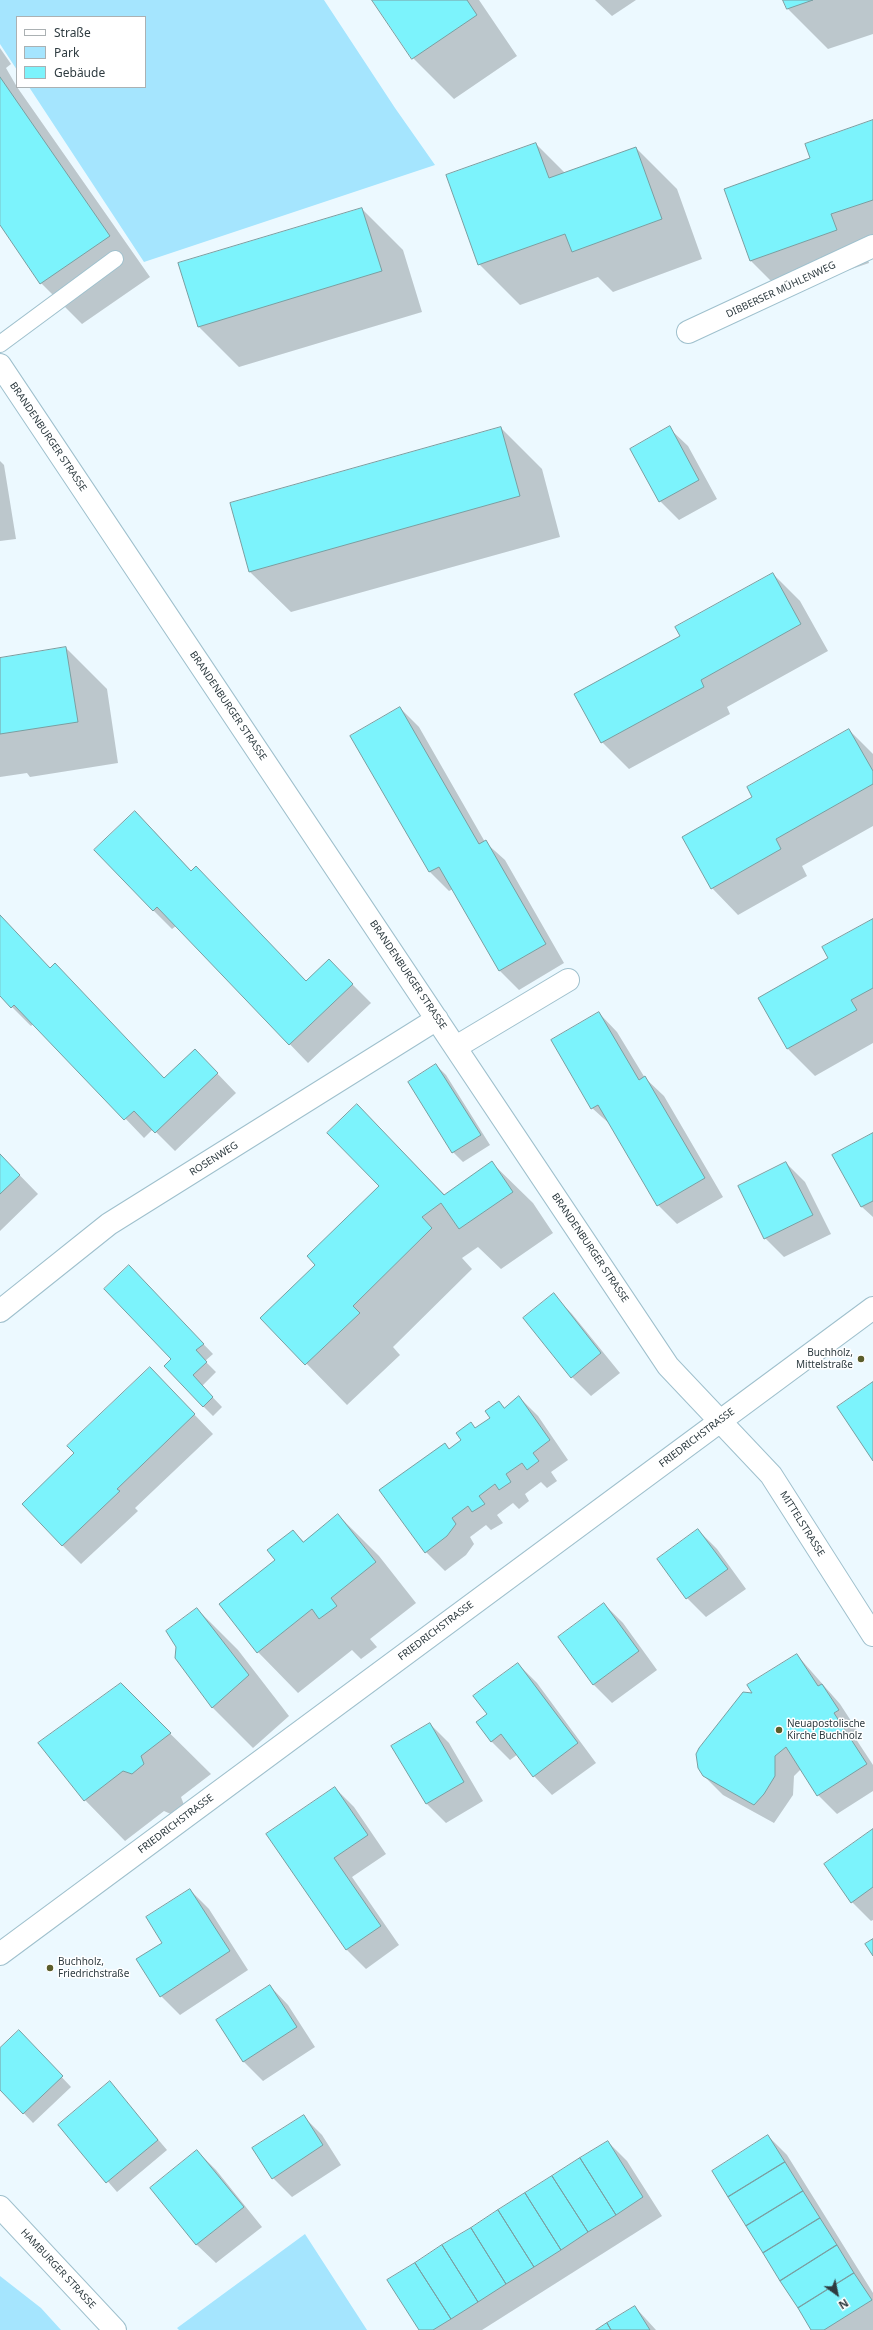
<!DOCTYPE html>
<html>
<head>
<meta charset="utf-8">
<style>
  body { margin:0 }
  #map { position:relative; width:873px; height:2330px; overflow:hidden; background:#ecf9ff; font-family:"Noto Sans",sans-serif }
  canvas { display:block }
  .legend { position:absolute; left:16px; top:16px; width:130px; height:72px; box-sizing:border-box; background:#fff; border:1px solid #abb1b3; margin:0; padding:5px 7px; list-style:none; font-size:12px; color:#2e3b40 }
  .legend li { display:flex; align-items:center; gap:8px; height:20px }
  .legend b { width:20px; border:1px solid #abb1b3 }
  .north { position:absolute; left:817px; top:2274px; width:40px; height:40px; -webkit-text-stroke:3px #fff; paint-order:stroke; rotate:147deg; font-size:11px; font-weight:700; line-height:16px; text-align:center; color:#2e3b40 }
  .north::after { content:''; display:block; margin:auto; width:14px; height:18px; background:#2e3b40; clip-path:polygon(50% 0,100% 100%,50% 72%,0 100%) }
</style>
</head>
<body>
<div id="map">
<canvas width="873" height="2330"></canvas>
<ul class="legend">
<li><b style="height:5px;background:#fff"></b>Straße</li>
<li><b style="height:11px;background:#a5e5fe"></b>Park</li>
<li><b style="height:11px;background:#7cf3fc"></b>Gebäude</li>
</ul>
<div class="north">N</div>
</div>
<script>
const c = document.querySelector('canvas').getContext('2d');
c.lineJoin = 'round';
function fill(path, color) {
  c.fillStyle = color;
  c.fill(path, 'evenodd');
}
function stroke(path, color, width, dash) {
  c.strokeStyle = color;
  c.lineWidth = width;
  c.lineCap = dash ? 'butt' : 'round';
  c.setLineDash(dash || []);
  c.stroke(path);
}
function drawText(font, color, halo, rows, align = 'center') {
  c.font = font + ' "Noto Sans",sans-serif';
  c.lineWidth = 3;
  c.setLineDash([]);
  c.textBaseline = 'middle';
  c.strokeStyle = halo;
  c.fillStyle = color;
  for (const [text, x, y, turn = 0] of rows) {
    c.save();
    c.translate(x, y);
    c.rotate((+turn || 0) * Math.PI / 180);
    c.textAlign = isNaN(turn) ? turn : align;
    if (halo) c.strokeText(text, 0, 0);
    c.fillText(text, 0, 0);
    c.restore();
  }
}
fill(new Path2D(`
  M0,0H324L395,108L435,165L144,262L29,87H145V17H17V70L0,44Z
  M305,2234L367,2330H179L177,2328Z
  M0,2276L41,2308L61,2330H0Z`), '#a5e5fe');
fill(new Path2D(`
  M374,0H479L517,56L454,99L413,58Z
  M595,0H636L612,16Z
  M785,0H873V34L828,49L788,9Z
  M0,48L11,64L6,68L17,87L150,277L82,324L41,283L0,223Z
  M873,121V244L864,247L869,263L783,293L750,260L811,158Z
  M536,144L565,173L636,148L677,189L702,259L613,292L598,277L520,305L479,264Z
  M362,209L403,250L422,312L239,367L198,326Z
  M501,428L542,469L560,537L291,612L250,572Z
  M669,428L688,446L717,499L679,520L660,501Z
  M0,461L4,465L16,539L0,541Z
  M773,574L800,601L828,651L727,707L730,714L629,769L602,742L681,636Z
  M66,648L107,689L118,763L30,777L27,773L0,777V659Z
  M400,708L419,727L485,842L505,860L564,963L519,990L500,971L453,889L449,891L430,872L352,737Z
  M849,730L873,754V826L802,866L807,876L738,915L712,888L754,798Z
  M154,831L192,872L306,982L329,961L371,1003L308,1063L176,926L172,929L153,910Z
  M0,916L50,969L164,1079L213,1069L236,1093L175,1151L153,1129L144,1138L34,1023L31,1026L0,995Z
  M873,920V1043L815,1076L788,1049L759,998L830,959Z
  M599,1013L617,1032L645,1078L664,1096L723,1197L677,1224L658,1205L612,1126L592,1108Z
  M436,1065L446,1075L490,1145L463,1162L453,1152L409,1082Z
  M873,1134V1217L862,1207L834,1156Z
  M397,1146L445,1195L492,1163L533,1203L553,1233L501,1269L478,1247L462,1258L472,1269L393,1347L400,1355L347,1405L262,1318L316,1265L380,1186Z
  M0,1155L38,1194L0,1231Z
  M786,1163L805,1182L831,1234L784,1257L765,1238Z
  M138,1276L213,1354L205,1361L216,1372L202,1386L222,1407L213,1416L203,1406L173,1359Z
  M554,1295L572,1314L620,1373L591,1396L572,1377Z
  M169,1388L213,1434L135,1508L138,1511L81,1564L62,1545Z
  M519,1397L538,1416L568,1460L551,1472L557,1481L547,1488L541,1482L525,1494L529,1501L519,1509L513,1503L497,1515L503,1523L491,1530L486,1525L470,1537L474,1544L466,1555L445,1571L426,1552L445,1444L450,1450L462,1440L471,1424L476,1429L491,1418L499,1402L505,1408Z
  M338,1515L379,1556L416,1603L370,1639L377,1647L361,1659L352,1650L298,1693L258,1652L276,1560L293,1531L304,1542Z
  M698,1530L717,1549L746,1589L706,1617L687,1598L658,1559Z
  M604,1604L623,1623L657,1670L612,1703L593,1684Z
  M197,1609L238,1650L289,1716L253,1748L212,1707Z
  M797,1655L840,1704L857,1730L852,1733L873,1765V1791L837,1814L818,1795L801,1769L794,1776L793,1795L774,1823L723,1795L703,1775L754,1694Z
  M518,1664L537,1683L596,1763L552,1795L534,1776L518,1754L510,1760L491,1741L488,1714Z
  M121,1685L211,1774L181,1797L184,1805L173,1815L164,1811L125,1841L85,1800Z
  M430,1724L449,1743L483,1801L446,1823L427,1804L393,1746Z
  M335,1788L354,1807L386,1854L352,1877L399,1945L366,1969L347,1950L267,1834Z
  M873,1830V1920L871,1921L852,1902Z
  M190,1890L209,1909L248,1970L180,2015L161,1996Z
  M270,1986L288,2005L315,2047L263,2081L244,2062L217,2020Z
  M28,2041L71,2087L33,2123L0,2088V2050Z
  M110,2083L167,2150L117,2192L60,2126Z
  M303,2116L322,2135L341,2165L292,2197L273,2178Z
  M768,2136L787,2155L873,2293V2330H812Z
  M608,2142L627,2161L662,2216L482,2330H420Z
  M197,2151L216,2170L262,2227L216,2263L197,2245L151,2188Z
  M635,2307L656,2330H599Z`), '#0003');
const building = new Path2D(`
  M372,0H467L477,15L412,59Z
  M783,0H813L787,9Z
  M0,77L110,236L40,284L0,225Z
  M873,120V200L831,214L837,230L750,261L724,189L810,158L805,144Z
  M536,143L549,178L636,147L662,219L572,252L565,234L478,265L446,175Z
  M362,208L382,271L198,327L178,263Z
  M670,426L699,480L659,502L630,449Z
  M501,427L520,496L249,572L230,503Z
  M773,573L801,624L701,680L704,687L601,743L574,694L680,636L675,627Z
  M66,647L78,722L0,734V658Z
  M400,707L479,844L486,840L546,944L499,971L439,867L429,872L350,736Z
  M849,729L873,771V784L776,839L781,849L711,889L682,837L752,797L747,787Z
  M135,811L191,871L196,866L306,981L329,959L353,984L289,1045L157,907L153,911L94,850Z
  M0,915L50,968L55,963L164,1078L195,1049L218,1073L155,1133L134,1111L124,1120L14,1005L11,1008L0,996Z
  M873,919V988L851,1000L857,1010L787,1049L758,998L828,958L822,947Z
  M599,1012L639,1080L645,1076L705,1178L657,1206L598,1105L591,1109L551,1040Z
  M436,1064L481,1135L452,1153L408,1082Z
  M357,1104L444,1195L492,1161L513,1192L459,1229L441,1203L422,1217L432,1228L353,1306L360,1313L305,1365L260,1318L315,1265L307,1256L379,1186L327,1133Z
  M873,1133V1201L861,1207L832,1155Z
  M0,1154L20,1175L0,1194Z
  M786,1162L813,1215L764,1239L738,1186Z
  M129,1265L204,1344L196,1350L207,1362L193,1375L213,1397L203,1407L164,1366L171,1359L104,1289Z
  M554,1293L601,1353L571,1378L523,1318Z
  M150,1367L195,1414L117,1489L120,1491L62,1546L22,1504L74,1453L67,1446Z
  M873,1382V1461L837,1407Z
  M519,1396L550,1440L533,1453L539,1461L527,1470L522,1463L506,1474L511,1482L499,1490L495,1484L479,1496L485,1504L472,1512L468,1506L452,1518L456,1524L447,1536L425,1553L379,1490L445,1443L449,1449L461,1440L456,1433L471,1422L475,1428L490,1418L485,1411L499,1401L504,1408Z
  M338,1514L376,1562L331,1598L337,1606L319,1619L312,1609L257,1653L219,1604L275,1560L267,1550L293,1530L303,1542Z
  M698,1529L728,1569L686,1599L657,1559Z
  M604,1603L639,1651L593,1685L558,1637Z
  M197,1608L249,1675L212,1708L175,1658L176,1647L166,1631Z
  M797,1654L818,1686L822,1684L839,1710L834,1713L867,1764L817,1796L786,1747L775,1756V1776L764,1794L754,1805L703,1776L698,1768L696,1754L699,1748L743,1692L752,1693L747,1685Z
  M518,1663L578,1743L533,1777L501,1734L491,1742L476,1722L487,1714L473,1696Z
  M121,1683L171,1733L141,1756L144,1764L132,1774L123,1771L84,1801L38,1743Z
  M430,1723L464,1782L426,1804L391,1746Z
  M335,1787L368,1835L334,1858L381,1926L346,1950L266,1834Z
  M873,1829V1887L851,1903L824,1864Z
  M190,1889L230,1951L160,1997L136,1959L162,1943L146,1917Z
  M873,1939V1956L865,1944Z
  M270,1985L297,2027L243,2062L216,2020Z
  M19,2030L63,2076L23,2114L0,2090V2048Z
  M110,2081L158,2140L106,2183L58,2125Z
  M304,2115L323,2145L272,2179L252,2148Z
  M768,2135L785,2162L728,2197L712,2171Z
  M608,2141L643,2197L616,2215L580,2158Z
  M197,2150L244,2207L196,2245L150,2188Z
  M580,2158L616,2215L588,2232L552,2176Z
  M785,2162L803,2191L746,2226L728,2197Z
  M552,2176L588,2232L561,2250L525,2193Z
  M803,2191L820,2218L763,2253L746,2226Z
  M525,2193L561,2250L534,2267L498,2210Z
  M498,2210L534,2267L506,2284L471,2228Z
  M820,2218L837,2245L780,2281L763,2253Z
  M471,2228L506,2284L478,2302L442,2245Z
  M442,2245L478,2302L451,2319L415,2263Z
  M837,2245L854,2273L798,2308L780,2281Z
  M415,2263L451,2319L433,2330H419L387,2280Z
  M854,2273L872,2300L824,2330H811L798,2308Z
  M635,2306L650,2330H611L607,2323Z
  M607,2323L611,2330H596Z`);
fill(building, '#7cf3fc');
stroke(building, '#7a9ea1', 1);
const lane = new Path2D(`
  M0,344L115,259`);
const street = new Path2D(`
  M688,332L873,246
  M0,365L668,1366L771,1475L873,1635
  M456,1047L568,980
  M0,1311L109,1224L437,1019
  M0,1954L873,1308`);
const secondary = new Path2D(`
  M0,2207L115,2330`);
stroke(lane, '#9fc0cd', 18);
stroke(street, '#9fc0cd', 24);
stroke(secondary, '#9fc0cd', 24);
stroke(lane, '#fff', 16);
stroke(street, '#fff', 22);
stroke(secondary, '#fff', 22);
for (const [x, y, r, color] of [
  [861,1359,4,"#5a5d2b"],
  [779,1730,4,"#5a5d2b"],
  [50,1968,4,"#5a5d2b"]
]) {
  const dot = new Path2D();
  dot.arc(x, y, r, 0, 2 * Math.PI);
  c.fillStyle = color;
  c.fill(dot);
  stroke(dot, '#fff', 1.5);
}
drawText('10px', '#2e3b40', '#fff', [
  ["DIBBERSER MÜHLENWEG",781,290,-25],
  ["BRANDENBURGER STRASSE",48,437,56],
  ["BRANDENBURGER STRASSE",228,706,56],
  ["BRANDENBURGER STRASSE",408,975,56],
  ["ROSENWEG",214,1159,-32],
  ["BRANDENBURGER STRASSE",590,1248,56],
  ["FRIEDRICHSTRASSE",697,1438,-37],
  ["MITTELSTRASSE",802,1524,58],
  ["FRIEDRICHSTRASSE",436,1631,-37],
  ["FRIEDRICHSTRASSE",176,1824,-37],
  ["HAMBURGER STRASSE",58,2269,47]
]);
drawText('10px', '#2e3b40', '#fff', [
  ["Buchholz,",853,1353,"right"],
  ["Mittelstraße",853,1365,"right"],
  ["Neuapostolische",787,1724],
  ["Kirche Buchholz",787,1736],
  ["Buchholz,",58,1962],
  ["Friedrichstraße",58,1974]
], 'left');
</script>
</body>
</html>
